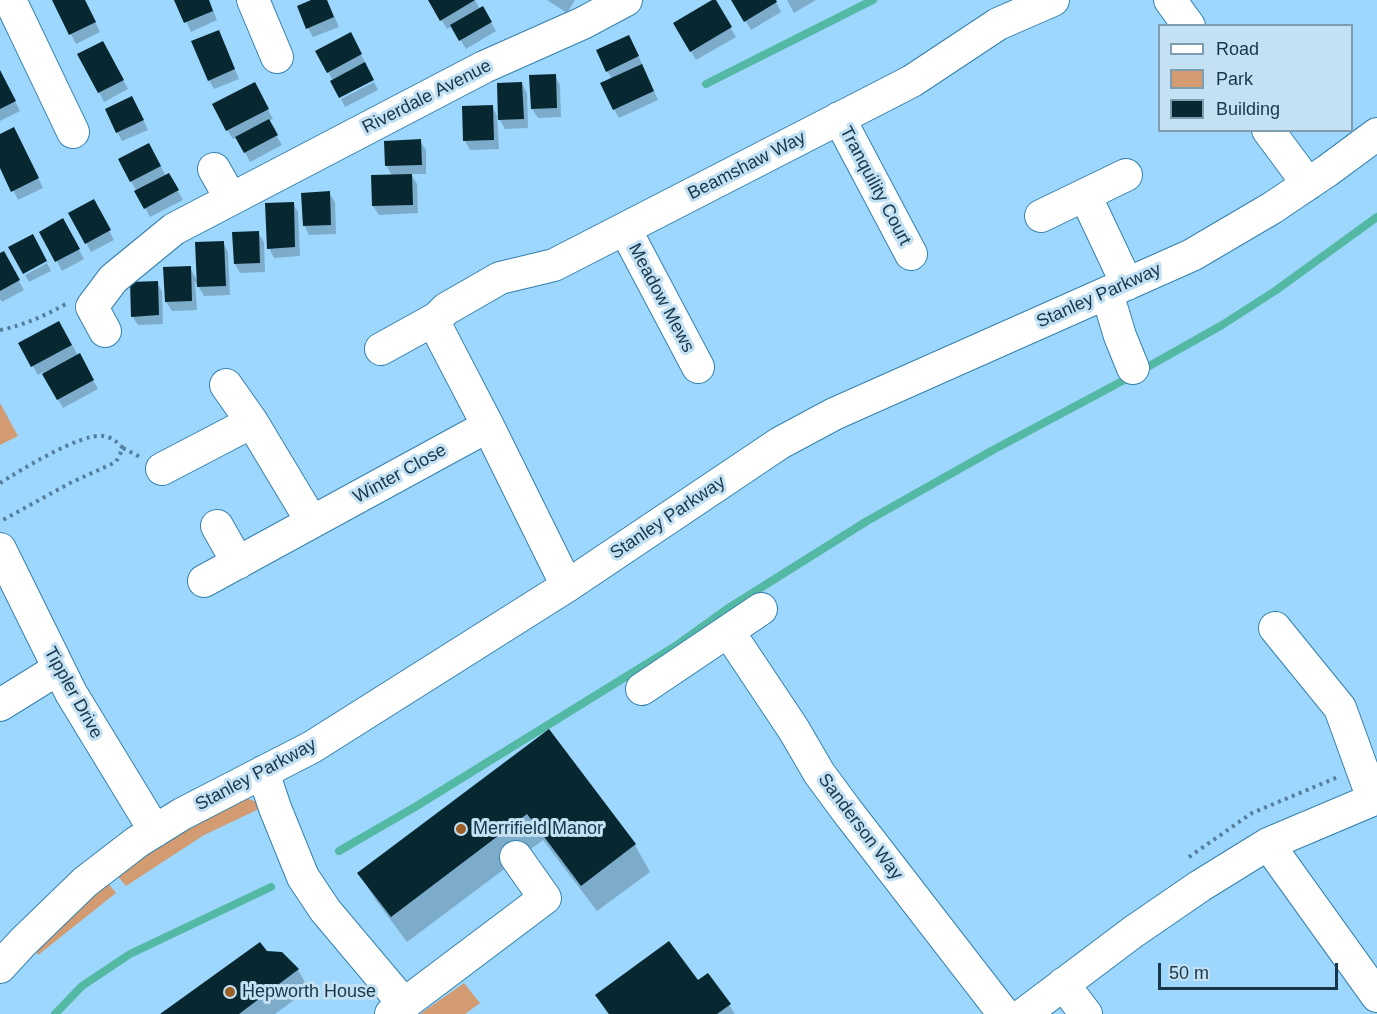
<!DOCTYPE html>
<html>
<head>
<meta charset="utf-8">
<style>
  body { margin:0 }
  #map { position:relative; width:1377px; height:1014px; overflow:hidden; background:#9dd7fe; font-family:Helvetica,sans-serif }
  canvas { display:block }
  .legend { position:absolute; left:1158px; top:24px; width:195px; height:108px; box-sizing:border-box; background:#c4e1f4; border:2px solid #7f9db0; margin:0; padding:8px 10px; list-style:none; font-size:18px; color:#173649 }
  .legend li { display:flex; align-items:center; gap:12px; height:30px }
  .legend b { width:30px; border:2px solid #7f9db0 }
  .scale { position:absolute; left:1158px; top:963px; width:180px; height:27px; box-sizing:border-box; border:3px solid #173649; border-top:0; padding-left:8px; font-size:18px; line-height:21px; white-space:nowrap; color:#173649; -webkit-text-stroke:4px #c4e1f4; paint-order:stroke }
</style>
</head>
<body>
<div id="map">
<canvas width="1377" height="1014"></canvas>
<ul class="legend">
<li><b style="height:8px;background:#fff"></b>Road</li>
<li><b style="height:16px;background:#d29b71"></b>Park</li>
<li><b style="height:16px;background:#072830"></b>Building</li>
</ul>
<div class="scale">50 m</div>
</div>
<script>
const c = document.querySelector('canvas').getContext('2d');
c.lineJoin = 'round';
function fill(path, color) {
  c.fillStyle = color;
  c.fill(path, 'evenodd');
}
function stroke(path, color, width, dash) {
  c.strokeStyle = color;
  c.lineWidth = width;
  c.lineCap = dash ? 'butt' : 'round';
  c.setLineDash(dash || []);
  c.stroke(path);
}
function drawText(font, color, halo, rows, align = 'center') {
  c.font = font + ' Helvetica,sans-serif';
  c.lineWidth = 6;
  c.setLineDash([]);
  c.textBaseline = 'middle';
  c.strokeStyle = halo;
  c.fillStyle = color;
  for (const [text, x, y, turn = 0] of rows) {
    c.save();
    c.translate(x, y);
    c.rotate((+turn || 0) * Math.PI / 180);
    c.textAlign = isNaN(turn) ? turn : align;
    if (halo) c.strokeText(text, 0, 0);
    c.fillText(text, 0, 0);
    c.restore();
  }
}
fill(new Path2D(`
  M0,403L18,436L0,445Z
  M244,797L259,803L261,808L204,835L126,886L116,874L141,854Z
  M107,882L116,893L38,955L33,947Z
  M464,983L480,1003L465,1014H420Z`), '#d29b71');
fill(new Path2D(`
  M53,0H85L100,32L76,44Z
  M176,0H209L217,20L191,32Z
  M315,0H327L339,27L313,37L308,28Z
  M430,0H475L480,9L482,8L496,31L466,49L452,26L447,29Z
  M547,0H575L567,13Z
  M733,0H775L781,12L751,30Z
  M787,0H816L794,13Z
  M714,1L736,37L696,60L675,24Z
  M219,32L239,79L214,89L209,80Z
  M350,34L366,64L333,81L317,51Z
  M634,46L658,100L619,118L614,109L612,79L607,71Z
  M108,52L128,89L104,102L99,92Z
  M0,72L20,111L0,121Z
  M555,76L560,85L561,117L538,118L532,109Z
  M374,82L378,90L345,107L341,99Z
  M522,83L527,93L528,128L505,129L500,120L499,84Z
  M259,93L273,119L268,121L282,145L250,162L237,137L233,139L227,130Z
  M492,106L497,116L499,149L470,150L465,141Z
  M137,107L148,130L122,141L117,132Z
  M0,135L19,138L43,188L18,200L0,164Z
  M420,141L426,150V174H411L417,184L418,213L379,215L373,206L392,176L387,166Z
  M154,154L166,176L169,175L183,200L150,217L120,160Z
  M329,193L335,202L336,234L309,235L304,225Z
  M93,201L114,240L91,252L70,213Z
  M293,203L298,212L300,256L274,258L269,248Z
  M63,220L84,259L62,271L41,232Z
  M258,233L264,242L265,272L240,273L235,264Z
  M223,243L228,252L230,295L204,296L195,281L197,310L172,311L166,302L190,268L198,282Z
  M3,253L24,290L2,302L0,299V255Z
  M47,263L51,271L29,282L25,275Z
  M157,282L162,292L163,324L138,325L132,316Z
  M59,323L98,389L63,408L43,372L38,375L20,344Z
  M548,731L635,845L650,872L597,911L543,840L407,942L375,899L359,873Z
  M266,953L281,954L298,970L309,989L275,1014H163Z
  M698,982L729,1005L735,1014H608L597,996Z`), '#0003');
stroke(new Path2D(`
  M706,84L873,0
  M339,851L415,807L674,647L727,609L867,521L993,450L1128,378L1222,325L1275,291L1377,217
  M55,1014L82,986L130,954L271,887`), '#54b9a4', 8);
fill(new Path2D(`
  M52,0H85L96,22L69,35Z
  M174,0H209L213,11L184,23Z
  M311,0H327L334,17L306,29L297,6Z
  M428,0H475L440,21Z
  M712,0H716L732,27L690,52L673,23Z
  M731,0H776L777,2L744,22Z
  M483,6L492,22L459,41L450,25Z
  M219,30L235,69L208,81L191,41Z
  M351,32L362,54L327,73L315,51Z
  M629,35L639,56L606,72L596,50Z
  M103,41L124,80L98,93L77,54Z
  M365,62L374,80L339,98L330,81Z
  M642,64L654,91L613,110L600,83Z
  M0,70L16,101L0,109Z
  M556,74L557,108L531,109L529,75Z
  M255,82L269,109L226,131L212,104Z
  M522,82L524,119L498,120L497,83Z
  M132,96L144,120L116,133L105,109Z
  M493,105L494,140L463,141L462,106Z
  M269,119L278,135L244,153L235,137Z
  M14,127L39,178L11,192L0,168V134Z
  M421,139L422,165L385,166L384,141Z
  M149,143L161,166L130,182L118,159Z
  M169,173L179,190L144,209L134,191Z
  M412,174L413,205L372,206L371,175Z
  M330,191L331,225L303,226L301,193Z
  M94,199L111,230L85,244L68,213Z
  M294,202L295,247L267,249L265,203Z
  M63,218L80,249L55,262L39,232Z
  M259,231L260,263L234,264L232,232Z
  M33,234L47,261L23,274L8,247Z
  M224,241L226,286L197,287L195,242Z
  M4,251L20,280L0,291V253Z
  M191,266L192,301L165,302L163,267Z
  M158,281L159,315L131,317L130,282Z
  M59,321L72,345L31,367L18,343Z
  M80,353L94,380L57,400L42,374Z
  M549,729L636,844L581,886L527,814L391,917L357,873Z
  M669,941L698,980L708,973L731,1004L717,1014H609L595,995Z
  M260,942L267,951L282,952L299,969L239,1014H160Z`), '#072830');
const minor = new Path2D(`
  M10,0L73,132
  M253,0L277,57
  M1170,0L1189,26
  M839,118L911,254
  M1268,130L1308,184
  M214,169L231,199
  M1085,195L1127,284
  M1041,216L1126,175
  M625,229L698,367
  M1107,293L1120,336L1133,368
  M105,331L92,307L113,279L174,229L484,67L583,23L626,0
  M381,349L437,318
  M226,385L252,422
  M162,469L252,422L312,522L488,426
  M217,526L238,563
  M0,549L71,693L155,831
  M204,581L312,522
  M567,586L488,426L436,326L437,318L446,309L500,278L554,265L912,81L998,24L1053,0
  M1275,628L1340,708L1373,799
  M728,631L794,730L819,773L847,811L1004,1014
  M642,689L761,609
  M0,705L58,669
  M263,772L275,808L303,877L325,910L404,1004
  M1268,844L1377,996
  M0,967L23,942L85,882L137,842L182,814L312,747L567,586L780,443L834,414L1192,255L1272,208L1327,171L1377,134
  M1063,984L1086,1014
  M391,1014L545,898L516,857
  M1024,1014L1133,932L1200,886L1268,844L1377,798`);
stroke(minor, '#3480ad', 34);
stroke(new Path2D(`
  M0,330C25,325 44,316 66,304
  M123,448L140,457
  M0,483C21,470 80,433 103,436C112,437 117,442 123,448L116,462L70,483L1,521
  M1189,857L1252,813L1338,777`), '#547f9b', 4, [3, 4.5]);
stroke(minor, '#fff', 32);
for (const [x, y, r, color] of [
  [461,829,6,"#9d5d26"],
  [230,992,6,"#9d5d26"]
]) {
  const dot = new Path2D();
  dot.arc(x, y, r, 0, 2 * Math.PI);
  c.fillStyle = color;
  c.fill(dot);
  stroke(dot, '#c4e1f4', 2);
}
drawText('18px', '#173649', '#c4e1f4', [
  ["Riverdale Avenue",427,97,-27],
  ["Beamshaw Way",747,166,-27],
  ["Tranquility Court",875,186,62],
  ["Stanley Parkway",1099,296,-24],
  ["Meadow Mews",661,298,62],
  ["Winter Close",400,474,-29],
  ["Stanley Parkway",668,518,-34],
  ["Tippler Drive",73,693,61],
  ["Stanley Parkway",256,775,-28],
  ["Sanderson Way",860,827,53]
]);
drawText('18px', '#173649', '#c4e1f4', [
  ["Merrifield Manor",473,829],
  ["Hepworth House",242,992]
], 'left');
</script>
</body>
</html>
